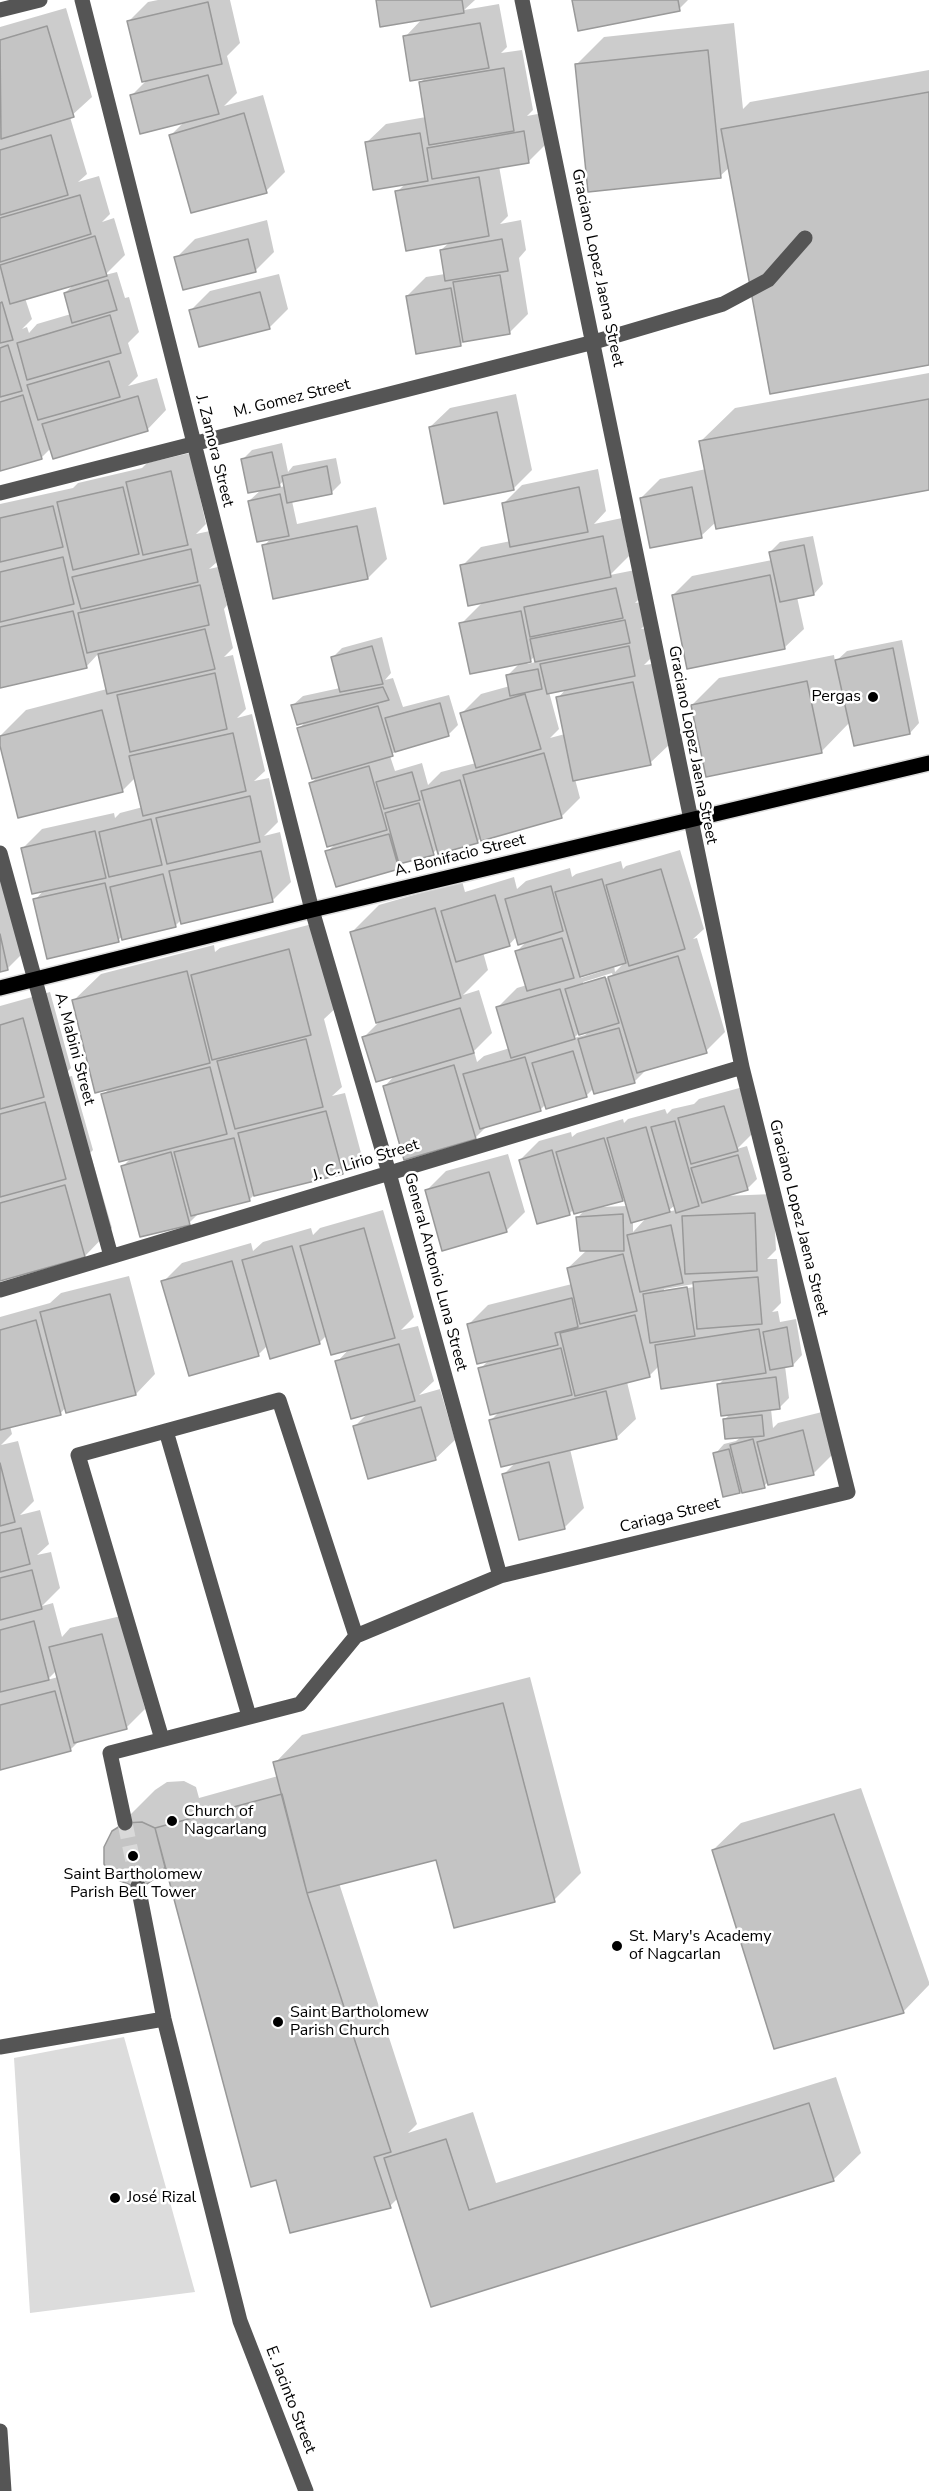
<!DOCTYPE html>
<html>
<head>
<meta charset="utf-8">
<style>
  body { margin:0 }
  canvas { display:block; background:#fff }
</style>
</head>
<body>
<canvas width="929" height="2491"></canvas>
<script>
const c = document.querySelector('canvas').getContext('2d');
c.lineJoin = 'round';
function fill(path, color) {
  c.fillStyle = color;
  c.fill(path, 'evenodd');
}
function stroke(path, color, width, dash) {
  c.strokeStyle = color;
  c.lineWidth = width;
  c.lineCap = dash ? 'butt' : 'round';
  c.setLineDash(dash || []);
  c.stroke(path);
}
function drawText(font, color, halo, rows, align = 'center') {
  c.font = font + ' "Nunito Sans",sans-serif';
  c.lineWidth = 5;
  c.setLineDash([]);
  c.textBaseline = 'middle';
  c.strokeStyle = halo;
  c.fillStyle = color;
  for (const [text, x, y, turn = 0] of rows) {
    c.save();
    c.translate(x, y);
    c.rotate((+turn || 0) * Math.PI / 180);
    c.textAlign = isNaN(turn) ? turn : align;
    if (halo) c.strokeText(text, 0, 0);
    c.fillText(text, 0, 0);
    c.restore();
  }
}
fill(new Path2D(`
  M124,2037L195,2292L30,2313L14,2058Z`), '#dcdcdc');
fill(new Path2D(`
  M158,0H230L240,43L227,56L237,93L224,106L263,95L285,172L266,191L171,135L185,121L132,95L148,79L128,22L148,2Z
  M377,0H475L464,10L499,4L507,47L501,53L522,50L533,110L527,116L543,113L548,142L529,161L499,166L508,216L500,224L521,220L526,250L519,258L528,314L509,333L464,341L460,345L407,296L426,277L445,274L441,250L450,242L397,192L406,183L366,143L386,124L426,117L420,83L426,77L405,37L423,18Z
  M573,0H688L679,9Z
  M66,8L92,97L70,117L87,174L78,182L99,176L110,214L102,222L114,218L125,255L105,275L117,272L125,298L129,297L139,332L128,343L138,376L128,386L157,378L166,410L147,430L51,448L42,457L0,470V27ZM75,283L65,293L71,314L37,324L29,333L27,327L22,329L32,319L25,298Z
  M734,23L743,109L750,102L929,70V364L730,167L720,176L577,64L604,37Z
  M267,220L274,252L255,271L176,258L195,239Z
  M279,274L288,309L269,328L191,310L210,291Z
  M929,373V489L716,522L701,536L641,498L660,479L706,469L701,441L735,408Z
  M516,394L532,470L513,489L430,427L450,408Z
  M282,443L288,472L293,466L336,458L341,483L331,493L292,501L297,524L376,507L387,559L368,578L264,546L271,538L249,501L262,489L243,459L252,450ZM284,480L285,486L277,488Z
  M190,453L206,524L196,534L210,531L217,562L209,569L218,567L227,605L224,609L233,648L224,657L233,655L246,709L237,718L252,714L265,771L254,781L269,778L278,822L264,836L280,832L291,882L272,901L182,919L175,926L123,936L118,940L35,900L44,890L23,848L42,829L114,813L115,818L120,813L143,807L136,777L122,791L0,740V736L26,710L107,689L99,653L86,667L0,686V504L73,488L78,483L142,468L147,463Z
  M598,469L606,511L594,524L622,518L629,556L610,575L635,570L641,597L635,603L644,602L648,622L641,629L648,628L653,656L644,665L652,664L670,744L650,763L575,779L580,798L561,817L482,837L477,842L438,848L433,853L405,861L398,868L327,852L336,843L311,783L319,775L299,728L307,721L293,705L303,696L340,688L332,658L342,648L382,637L391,673L385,680L393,678L403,707L449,695L458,725L448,735L398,749L390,756L395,771L422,763L428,785L441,772L476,763L462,713L481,694L510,686L508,675L521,662L461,624L484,601L462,566L481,547L511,541L503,504L522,485ZM535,656L536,662L527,664ZM566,689L558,698L565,734L550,738L559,729L549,692Z
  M813,536L823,584L814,594L797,597L804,629L784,648L673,595L692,576L772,560L770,552L780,542Z
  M902,640L919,723L910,733L850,722L821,752L692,705L719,678L834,655L835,662L847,651Z
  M680,850L704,929L693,939L697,938L725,1032L706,1051L648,1068L634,1082L594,1088L586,1096L546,1104L540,1110L488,1125L475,1138L384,1087L396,1074L364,1037L378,1023L352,932L379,905L462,881L465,892L514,877L517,889L526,881L570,868L572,877L576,874L621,861L623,869L626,866ZM517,936L528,940L517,951L527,985L517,988L498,1007L510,1048L484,1056L477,1062L474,1051L492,1033L479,990L463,995L488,970L483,952L509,945ZM625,962L615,972L614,965ZM602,969L603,971L581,978L580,975ZM612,973L613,976L583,985V982ZM590,1030L585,1035L574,1038L579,1033Z
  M0,878L27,949L8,968L0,970Z
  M316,923L338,1006L324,1019L342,1087L332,1096L345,1093L361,1153L342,1173L254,1195L249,1200L200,1212L189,1223L123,1166L132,1157L103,1095L110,1088L73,1001L101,974L214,945L215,952L220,948Z
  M50,992L71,1068L60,1079L72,1076L93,1150L81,1162L92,1159L112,1228L85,1256L0,1279V1006Z
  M743,1087L756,1130L737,1149L747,1146L757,1179L747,1189L724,1196L773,1194L776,1250L767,1259H777L781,1303L772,1312L778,1311L780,1322L796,1319L802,1355L793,1365L785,1366L789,1398L779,1408L771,1409L773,1428L778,1423L822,1412L832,1455L813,1474L769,1481L764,1486L740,1492L715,1454L724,1444L736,1441L741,1437L725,1419L730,1414L719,1384L726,1377L659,1366L649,1376L627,1382L636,1419L616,1438L570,1449L584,1508L565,1527L520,1538L504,1474L516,1462L491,1420L500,1411L480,1369L489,1360L469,1324L488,1305L572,1284L568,1268L587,1250L577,1218L585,1210L574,1209L569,1214L520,1160L539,1141L571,1132L572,1137L577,1133L623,1119L624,1123L628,1119L665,1109L667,1114L672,1109L694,1104L699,1099ZM625,1196L628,1206L599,1207L622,1200ZM675,1205L676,1210L667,1212ZM648,1216L633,1232V1221ZM694,1284V1287L664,1292V1289Z
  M508,1154L525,1212L506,1231L427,1190L446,1171Z
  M383,1210L414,1317L401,1330L418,1326L434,1381L419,1395L440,1389L455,1440L435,1459L354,1427L368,1413L337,1362L350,1348L327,1335L319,1343L267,1346L259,1354L190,1374L163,1282L182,1263L251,1243L253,1251L263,1242L311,1228L313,1235L320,1228Z
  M129,1276L155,1374L136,1394L66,1407L60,1414L10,1426L12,1434L1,1445L18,1441L34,1501L20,1515L40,1510L49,1544L37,1555L51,1552L60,1588L42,1606L53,1603L62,1637L70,1628L121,1616L145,1709L126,1728L80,1740L70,1750L0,1768V1317L50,1303L61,1293ZM57,1670L58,1677L47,1680Z
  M530,1677L581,1873L554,1900L437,1858L339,1883L417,2124L408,2133L473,2112L496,2183L836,2077L861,2153L833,2180L432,2305L398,2198L390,2206L278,2178L167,1866L159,1874L133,1885L114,1877L113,1832L155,1790L167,1782L184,1781L196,1787L199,1798L278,1776L275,1763L302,1735Z
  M861,1788L929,1982V1985L903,2012L713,1850L741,1823Z`), '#0003');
const building = new Path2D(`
  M376,0H462L464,13L380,27Z
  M572,0H678L680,11L578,31Z
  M208,2L222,64L142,82L127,21Z
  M480,23L489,68L410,81L403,36Z
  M47,26L74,117L1,139L0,40Z
  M708,50L721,178L588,192L575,64Z
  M504,68L514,131L429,145L419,82Z
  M208,75L219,114L140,134L130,95Z
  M929,92V365L770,394L721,129Z
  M244,113L267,193L191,213L169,135Z
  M524,131L529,163L432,179L427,148Z
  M420,133L428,181L373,190L365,142Z
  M51,135L68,195L0,215V150Z
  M479,177L489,236L406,251L395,191Z
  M80,195L91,234L0,262V218Z
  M95,236L107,276L10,304L0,265Z
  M248,239L256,272L183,290L174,257Z
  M502,239L508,271L445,281L440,250Z
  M500,275L510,334L463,342L453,282Z
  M108,280L117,310L72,323L64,293Z
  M451,288L461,346L416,354L406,296Z
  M260,292L270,329L199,347L189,310Z
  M2,302L13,340L0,343V303Z
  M110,315L121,353L27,380L17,343Z
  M8,345L22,391L0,397V348Z
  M109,361L120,397L38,420L27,385Z
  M23,395L42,459L0,471V402Z
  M138,396L148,431L53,459L42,424Z
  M929,399V490L716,529L699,441Z
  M497,412L514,490L444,504L429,427Z
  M272,452L280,487L248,493L241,459Z
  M327,466L332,494L287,503L282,476Z
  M171,471L188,545L143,555L126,482Z
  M123,487L139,554L73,570L57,502Z
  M579,487L588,532L510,547L502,503Z
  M692,487L702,538L650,548L640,498Z
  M280,494L289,536L257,542L248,501Z
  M53,506L63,547L0,562V518Z
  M357,526L368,579L273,599L262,545Z
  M603,536L611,577L468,606L460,565Z
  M804,545L814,595L780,602L769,552Z
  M191,549L198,582L81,609L72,577Z
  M63,557L74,604L0,622V572Z
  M770,575L785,649L687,669L672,595Z
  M200,585L209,625L87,653L78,613Z
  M616,588L623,618L530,637L524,607Z
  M73,611L87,668L0,688V627Z
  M521,611L531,662L470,674L459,623Z
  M625,620L630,643L535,662L530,639Z
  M205,629L215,669L107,694L98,654Z
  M372,646L383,684L340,692L331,657Z
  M629,646L635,676L547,694L540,664Z
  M893,648L910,734L854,746L835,660Z
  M538,669L542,689L510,696L506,675Z
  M215,673L227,729L130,752L117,695Z
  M807,681L822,753L706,777L691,705Z
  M633,682L651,765L573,781L556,697Z
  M383,687L389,700L297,725L291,705Z
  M525,694L541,749L476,768L460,713Z
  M440,703L449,736L395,752L385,718Z
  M378,706L393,756L312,779L297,728Z
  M102,710L123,792L18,818L0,746V736Z
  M233,733L246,791L143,816L129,756Z
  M544,753L562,818L481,841L463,775Z
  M369,766L387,830L327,847L309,783Z
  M412,772L420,800L384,809L376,782Z
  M460,780L478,843L438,854L421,791Z
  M250,796L260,842L167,864L156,818Z
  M419,803L434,855L399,864L385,813Z
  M151,819L162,865L109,877L99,832Z
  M95,831L106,878L32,894L21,848Z
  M389,834L399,869L336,887L325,851Z
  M261,851L273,902L181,924L169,871Z
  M661,869L685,949L629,966L606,885Z
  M163,874L176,927L122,940L110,887Z
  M602,879L626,963L580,977L555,892Z
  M105,883L119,942L47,959L33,899Z
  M551,886L563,931L518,945L505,899Z
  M495,895L510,946L456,962L441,911Z
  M435,908L461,998L376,1023L350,932Z
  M0,934L8,970L0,972Z
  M562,938L574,978L527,991L515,951Z
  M289,949L311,1035L212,1060L191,975Z
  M678,956L707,1053L637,1073L608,977Z
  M187,971L210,1063L95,1093L72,1000Z
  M605,977L619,1023L579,1035L565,989Z
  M560,989L575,1039L511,1058L496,1007Z
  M460,1008L474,1053L376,1082L362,1037Z
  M23,1018L44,1097L0,1109V1025Z
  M619,1028L635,1083L594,1094L578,1039Z
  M306,1039L323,1107L235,1129L217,1061Z
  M573,1051L587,1097L546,1109L532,1063Z
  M525,1057L541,1111L480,1129L463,1074Z
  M454,1065L476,1139L404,1160L383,1086Z
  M210,1067L227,1134L119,1162L101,1094Z
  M45,1102L66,1179L0,1197V1114Z
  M724,1106L738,1151L691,1164L678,1118Z
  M326,1111L343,1174L254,1196L238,1133Z
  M675,1121L699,1206L676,1213L651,1127Z
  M646,1127L670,1212L631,1223L607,1138Z
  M234,1138L250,1201L191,1216L174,1152Z
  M604,1138L623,1201L574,1214L556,1152Z
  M552,1150L570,1215L537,1224L519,1160Z
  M171,1152L190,1225L140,1237L121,1166Z
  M738,1155L748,1190L702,1203L691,1168Z
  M489,1172L507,1232L442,1251L425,1190Z
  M65,1185L85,1257L0,1281V1203Z
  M755,1213L757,1271L685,1274L682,1216Z
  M623,1214L624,1251H580L576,1217Z
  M671,1225L683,1283L640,1292L627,1235Z
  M364,1228L395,1338L331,1355L300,1246Z
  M292,1246L320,1344L270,1359L242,1260Z
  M623,1254L637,1311L580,1324L567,1268Z
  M232,1261L259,1356L189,1376L161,1281Z
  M758,1277L762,1324L697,1329L693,1282Z
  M687,1287L695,1336L650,1343L643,1294Z
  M110,1294L136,1395L66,1413L40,1312Z
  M572,1298L578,1327L555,1333L558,1345L477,1364L467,1324Z
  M635,1315L650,1377L575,1396L560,1333Z
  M36,1320L61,1415L0,1430V1330Z
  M787,1327L793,1366L770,1370L763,1332Z
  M759,1329L766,1373L661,1389L655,1345Z
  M399,1344L415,1401L351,1419L335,1361Z
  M561,1348L572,1395L490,1415L478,1368Z
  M776,1377L780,1409L721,1416L717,1384Z
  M606,1391L617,1439L501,1467L489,1420Z
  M421,1407L436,1460L368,1479L353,1426Z
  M762,1415L764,1436L725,1439L723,1419Z
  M803,1430L814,1475L768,1485L757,1442Z
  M753,1439L765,1488L742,1493L730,1445Z
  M729,1449L740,1493L723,1497L713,1453Z
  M549,1462L565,1529L519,1540L502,1474Z
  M0,1463L15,1522L0,1526Z
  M21,1528L30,1564L0,1572V1533Z
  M32,1570L42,1609L0,1620V1578Z
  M34,1621L49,1680L0,1692V1630Z
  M102,1634L127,1729L74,1743L49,1647Z
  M55,1691L71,1751L0,1770V1705Z
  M503,1703L555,1902L454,1928L436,1860L307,1893L273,1762Z
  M282,1794L307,1893L391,2152L374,2157L391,2208L290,2233L276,2180L251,2187L155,1828Z
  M834,1814L904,2013L774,2049L712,1850Z
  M142,1822L155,1828L165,1867L160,1875L147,1884L133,1886L113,1878L104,1864V1847L112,1831L125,1823Z
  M809,2103L834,2181L431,2307L384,2158L446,2139L469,2210Z`);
fill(building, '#c4c4c4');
stroke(building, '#999', 1.5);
stroke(new Path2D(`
  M125,1823L138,1886`), '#d9d9d9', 15, [15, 8]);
const major = new Path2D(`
  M0,988L312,910L929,763`);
stroke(major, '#dbdbdb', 18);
stroke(new Path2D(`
  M82,0L312,910L389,1173L500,1576
  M0,10L40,0
  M0,493L594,342L723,304L768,280L805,238
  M0,853L111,1256
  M0,1290L742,1067
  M166,1431L249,1716
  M162,1739L78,1455L279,1400L356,1636
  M125,1823L110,1753L300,1704L356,1636L500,1576L848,1492L742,1067L522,0
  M138,1886L164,2019L240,2321L306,2491
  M0,2047L164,2019
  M0,2431L4,2491`), '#555', 15);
stroke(major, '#000', 15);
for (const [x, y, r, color] of [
  [873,697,6,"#000"],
  [172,1821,6,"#000"],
  [133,1856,6,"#000"],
  [617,1946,6,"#000"],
  [278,2022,6,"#000"],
  [115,2198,6,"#000"]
]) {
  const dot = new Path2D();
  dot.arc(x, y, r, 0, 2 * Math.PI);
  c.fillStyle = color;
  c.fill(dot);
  stroke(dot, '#fff', 2);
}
drawText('16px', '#000', '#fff', [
  ["Graciano Lopez Jaena Street",597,268,78],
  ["M. Gomez Street",292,399,-14],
  ["J. Zamora Street",214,451,76],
  ["Graciano Lopez Jaena Street",692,745,79],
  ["A. Bonifacio Street",460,856,-14],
  ["A. Mabini Street",74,1049,75],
  ["J. C. Lirio Street",366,1161,-17],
  ["Graciano Lopez Jaena Street",798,1218,76],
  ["General Antonio Luna Street",435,1272,75],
  ["Cariaga Street",670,1516,-14],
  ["E. Jacinto Street",290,2400,69]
]);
drawText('16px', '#000', '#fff', [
  ["Pergas",861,697,"right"],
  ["Church of",184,1812],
  ["Nagcarlang",184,1830],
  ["Saint Bartholomew",133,1875,"center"],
  ["Parish Bell Tower",133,1893,"center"],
  ["St. Mary's Academy",629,1937],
  ["of Nagcarlan",629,1955],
  ["Saint Bartholomew",290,2013],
  ["Parish Church",290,2031],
  ["José Rizal",127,2198]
], 'left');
</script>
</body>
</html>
